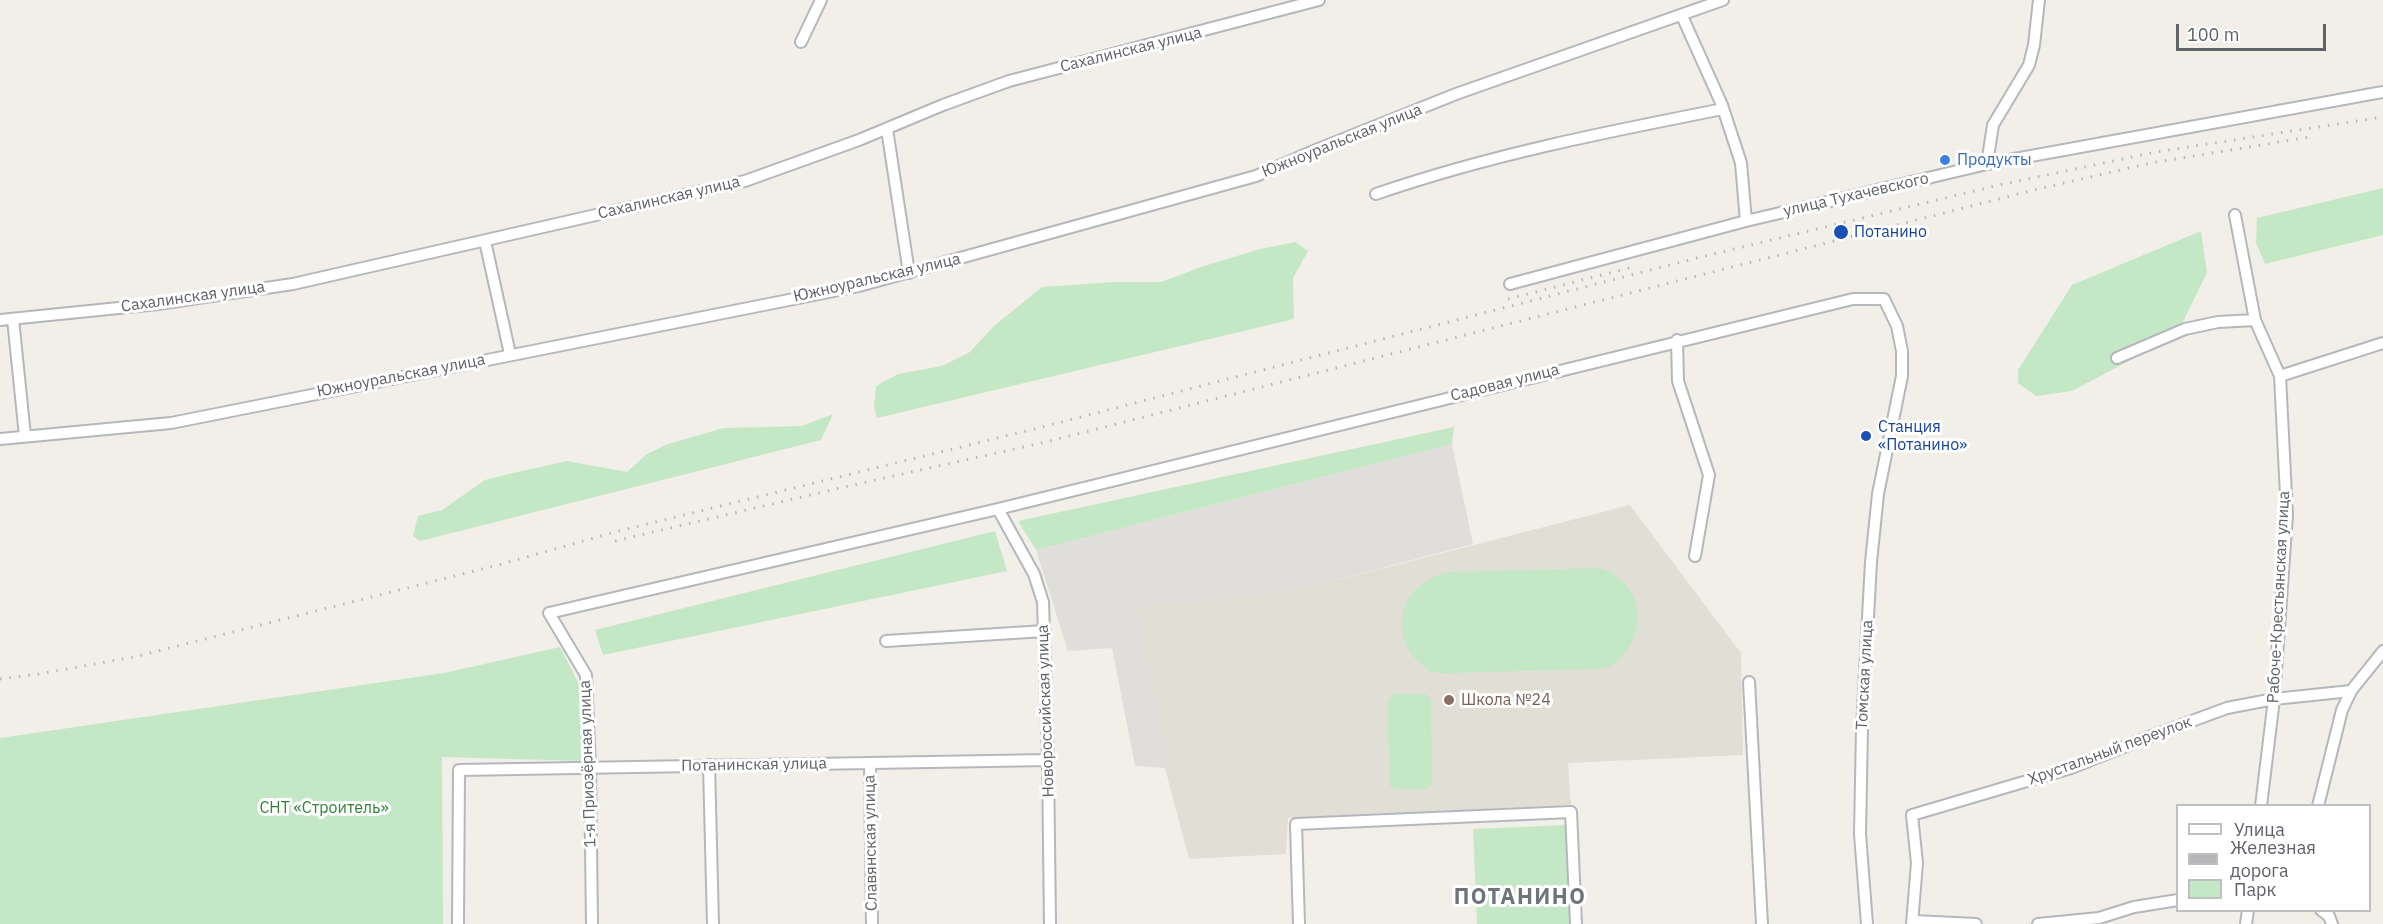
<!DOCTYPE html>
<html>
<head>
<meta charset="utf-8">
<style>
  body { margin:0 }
  #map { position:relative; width:2383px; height:924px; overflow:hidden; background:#f1efe8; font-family:"IBM Plex Sans",sans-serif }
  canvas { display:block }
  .legend { position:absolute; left:2176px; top:804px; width:195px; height:108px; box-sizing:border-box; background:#fff; border:2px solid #bfc0c3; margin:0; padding:8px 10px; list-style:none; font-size:18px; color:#5f6268 }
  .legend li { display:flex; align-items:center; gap:12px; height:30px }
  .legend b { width:30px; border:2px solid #bfc0c3 }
  .scale { position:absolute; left:2176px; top:24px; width:150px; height:27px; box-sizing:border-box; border:3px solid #5f6268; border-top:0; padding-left:8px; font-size:18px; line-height:21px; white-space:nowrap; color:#5f6268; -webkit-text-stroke:4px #fff; paint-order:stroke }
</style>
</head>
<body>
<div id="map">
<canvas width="2383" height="924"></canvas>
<ul class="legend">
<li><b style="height:8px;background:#fff"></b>Улица</li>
<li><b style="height:8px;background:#b6b6b8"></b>Железная дорога</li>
<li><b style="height:16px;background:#c4e8c5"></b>Парк</li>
</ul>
<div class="scale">100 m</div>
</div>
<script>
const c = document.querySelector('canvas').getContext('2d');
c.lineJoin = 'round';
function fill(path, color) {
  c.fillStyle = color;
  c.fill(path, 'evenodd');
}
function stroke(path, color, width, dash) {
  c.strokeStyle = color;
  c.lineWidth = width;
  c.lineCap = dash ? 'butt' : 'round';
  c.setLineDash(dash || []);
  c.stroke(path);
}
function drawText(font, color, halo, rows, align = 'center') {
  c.font = font + ' "IBM Plex Sans",sans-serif';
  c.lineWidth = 6;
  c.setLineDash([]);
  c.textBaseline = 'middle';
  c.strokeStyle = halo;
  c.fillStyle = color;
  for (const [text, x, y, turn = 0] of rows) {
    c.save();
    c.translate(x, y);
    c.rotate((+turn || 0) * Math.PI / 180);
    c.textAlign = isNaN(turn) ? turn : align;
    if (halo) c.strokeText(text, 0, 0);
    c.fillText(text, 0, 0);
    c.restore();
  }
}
fill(new Path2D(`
  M1452,444L1473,544L1306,588L1137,609L1166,747L1165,768L1135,766L1112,648L1068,651L1036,550Z`), '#e0deda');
fill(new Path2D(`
  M1630,505L1741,653L1743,755L1568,763L1571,805L1288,818L1286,854L1189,859L1165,768L1166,747L1137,609L1306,588Z`), '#e1ded6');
fill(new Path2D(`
  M2383,188V235L2265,264L2256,243L2257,218Z
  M2201,231L2207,273L2176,336L2072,391L2036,396L2018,383V370L2072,285Z
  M1295,242L1308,251L1293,278L1294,319L877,418L874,407L876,386L898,374L942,366L970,352L994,326L1042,287L1114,282H1161L1201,267L1260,249Z
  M833,414L821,440L420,541L413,536L418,516L442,510L485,480L517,472L567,461L627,472L647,454L668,444L724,428L802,426Z
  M1454,427L1452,444L1036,550L1018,521Z
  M995,531L1007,571L603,655L595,630Z
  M1599,568C1642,580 1650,631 1618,661C1614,665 1607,667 1602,669L1448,673C1443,673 1434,673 1429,671C1426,669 1422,664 1419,662C1398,644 1396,612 1414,591C1423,582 1434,577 1445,572Z
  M560,647L583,692L585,761L442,757L443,924H0V738L444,673Z
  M1395,694H1426L1431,700L1432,784L1427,789H1395L1389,785L1388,700Z
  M1567,825L1571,924H1477L1473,829Z`), '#c4e8c5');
const street = new Path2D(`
  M1682,16L1722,105L1741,163L1746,221
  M801,42L821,0
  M887,129L909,273
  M1987,164L1993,125L2029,65L2034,45L2039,0
  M1376,194C1489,155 1606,132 1723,109
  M2235,215L2255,320L2280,376L2287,515L2274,699L2261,806
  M485,241L510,354
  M1510,284L1746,221L1987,164L2383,92
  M13,319L25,436
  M0,320L158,304L293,284L745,181L859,140L943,105L1009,81L1319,0
  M1677,340L1678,381L1709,475L1695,556
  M2117,358L2185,329L2218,322L2255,320
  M2280,376L2383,343
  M0,439L171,423L859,286L1256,176L1316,150L1456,94L1723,0
  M998,509L1034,574L1043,602L1048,760L1050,924
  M886,641L1045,631
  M1749,682L1762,924
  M870,763L872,924
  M709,765L713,924
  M2318,806L2342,710L2351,691L2383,651
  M2321,910L2329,916L2332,924
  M1914,921L1976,924
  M458,924L459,770L1048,760
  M592,924L590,767L586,675L549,613L998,509L1853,299H1884L1897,326L1902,351V376L1878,494L1871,562L1862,728L1860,834L1867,924
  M1299,924L1296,824L1571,812L1576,924
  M1912,924L1917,863L1912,815L2071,768L2146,738L2227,708L2274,699L2351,691
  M2038,924L2099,918L2134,907L2178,900
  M2246,924L2248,910`);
stroke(street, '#b5b7bc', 14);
stroke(street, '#fff', 10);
stroke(new Path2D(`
  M1508,299L1633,267
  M615,541L840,488L1046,442L2034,190L2151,163L2310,137
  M0,679L39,674L134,657L498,565L615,532L1034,429L1697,258L1999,185L2156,152L2383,117`), '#b6b6b8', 3, [1.5, 8]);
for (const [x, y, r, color] of [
  [1945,160,6,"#3f7fe0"],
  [1841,232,8,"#1a4fb4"],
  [1866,436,6,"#1a4fb4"],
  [1449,700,6,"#8d6e63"]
]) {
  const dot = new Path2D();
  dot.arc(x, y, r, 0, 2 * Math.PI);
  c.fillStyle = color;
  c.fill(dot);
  stroke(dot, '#fff', 2);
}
drawText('16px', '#5f6268', '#fff', [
  ["Сахалинская улица",1131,50,-14],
  ["Южноуральская улица",1342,141,-22],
  ["улица Тухачевского",1856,195,-13],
  ["Сахалинская улица",669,198,-13],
  ["Южноуральская улица",877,278,-13],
  ["Сахалинская улица",193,297,-8],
  ["Южноуральская улица",401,376,-11],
  ["Садовая улица",1505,383,-14],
  ["Рабоче-Крестьянская улица",2279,597,-87],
  ["Томская улица",1865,675,-87],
  ["Новороссийская улица",1046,711,-92],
  ["Хрустальный переулок",2110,751,-20],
  ["1-я Приозёрная улица",588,764,-92],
  ["Потанинская улица",754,765,-1],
  ["Славянская улица",871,843,-91]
]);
drawText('16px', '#366cbe', '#fff', [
  ["Продукты",1957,160]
], 'left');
drawText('16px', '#164399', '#fff', [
  ["Потанино",1854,232],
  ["Станция",1878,427],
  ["«Потанино»",1878,445]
], 'left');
drawText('16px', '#785e54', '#fff', [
  ["Школа №24",1461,700]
], 'left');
drawText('16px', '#34823a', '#fff', [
  ["СНТ «Строитель»",324,808]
]);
c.letterSpacing = '1.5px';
drawText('bold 22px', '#70747a', '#fff', [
  ["ПОТАНИНО",1520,898]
]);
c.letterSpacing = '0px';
</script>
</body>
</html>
